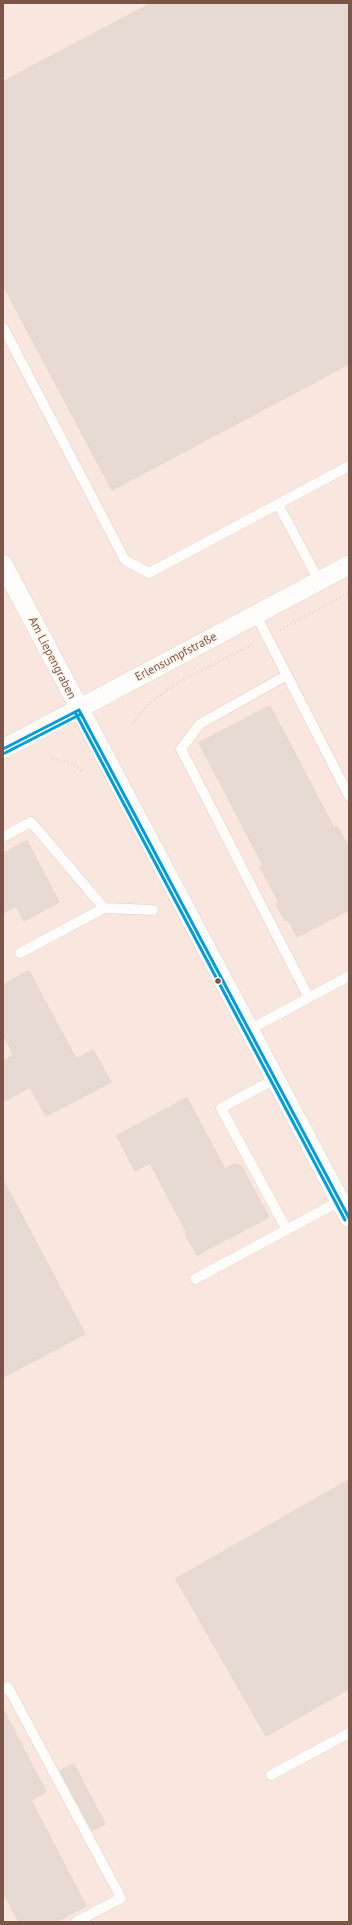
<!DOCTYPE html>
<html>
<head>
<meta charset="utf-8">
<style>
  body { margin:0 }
  #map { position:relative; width:352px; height:1925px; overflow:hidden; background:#f9f3ec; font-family:"PT Sans",sans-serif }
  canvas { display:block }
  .frame { position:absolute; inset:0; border:4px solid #7b5548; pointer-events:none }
</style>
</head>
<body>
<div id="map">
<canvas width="352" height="1925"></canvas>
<div class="frame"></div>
</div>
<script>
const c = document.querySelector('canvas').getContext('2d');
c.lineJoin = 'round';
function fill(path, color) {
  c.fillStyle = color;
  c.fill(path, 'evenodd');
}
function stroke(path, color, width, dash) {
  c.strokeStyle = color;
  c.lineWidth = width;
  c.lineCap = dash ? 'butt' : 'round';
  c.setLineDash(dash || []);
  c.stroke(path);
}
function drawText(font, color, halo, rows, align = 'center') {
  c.font = font + ' "PT Sans",sans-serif';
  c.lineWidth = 3.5;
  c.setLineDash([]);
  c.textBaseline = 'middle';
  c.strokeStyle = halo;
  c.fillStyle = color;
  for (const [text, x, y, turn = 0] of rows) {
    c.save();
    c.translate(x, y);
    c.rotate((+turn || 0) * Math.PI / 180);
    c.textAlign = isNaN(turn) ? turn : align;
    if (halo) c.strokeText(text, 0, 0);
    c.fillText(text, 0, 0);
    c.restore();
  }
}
fill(new Path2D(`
  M3,3H349V1922H3Z`), '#f9e7df');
const building = new Path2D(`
  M152,3H349V364L112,490L3,285V82Z
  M270,706L334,828L337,826L349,848V910L297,937L288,920L285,921L276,904L279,902L260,867L263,865L199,743Z
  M27,841L59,902L24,921L16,906L3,913V854Z
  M29,971L76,1059L93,1050L111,1082L46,1116L30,1087L3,1102V1061L14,1055L3,1035V985Z
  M187,1098L225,1169L234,1164L241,1166L269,1217L197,1255L185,1234L187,1233L150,1163L135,1171L117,1136Z
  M3,1180L85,1334L3,1377Z
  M349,1480V1689L266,1736L176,1579Z
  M3,1709L46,1792L31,1800L86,1906L56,1922H19L3,1892Z
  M74,1764L105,1824L92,1830L60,1771Z`);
fill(building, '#e6dad3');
stroke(building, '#e3d5cd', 1);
const lane = new Path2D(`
  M3,327L125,560L149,573L278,504
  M319,581L278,504L349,466
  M256,615L349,796
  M287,675L200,724L181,749L309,998
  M3,837L31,822L104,908
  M20,953L104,908L153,910
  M249,1030L349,976
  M275,1079L221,1108L287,1230
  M195,1279L340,1201
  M3,1690L8,1687L121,1898L76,1922
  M271,1775L349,1733`);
const street = new Path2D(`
  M3,564L349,1218
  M3,749L349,565`);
stroke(lane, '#d8cec8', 11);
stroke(street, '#d8cec8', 20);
stroke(new Path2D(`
  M280,630L349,593
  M133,724C150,690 219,662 253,644
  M52,758L73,764L83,772`), '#dcd1cd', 2.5, [1, 3]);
stroke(lane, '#fefdfc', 10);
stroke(street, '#fefdfc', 19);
stroke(new Path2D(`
  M79,710L349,1218
  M3,749L79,710`), '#009edd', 3);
stroke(new Path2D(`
  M75,712L345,1220
  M5,753L81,714`), '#009edd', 3);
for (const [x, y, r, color] of [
  [218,981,3.5,"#7b5548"]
]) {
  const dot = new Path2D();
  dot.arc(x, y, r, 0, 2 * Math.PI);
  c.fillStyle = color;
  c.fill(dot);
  stroke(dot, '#fff7ef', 1.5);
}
drawText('12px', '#7b5548', '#fff7ef', [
  ["Erlensumpfstraße",176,657,-28],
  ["Am Liepengraben",52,658,63]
]);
</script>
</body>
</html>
